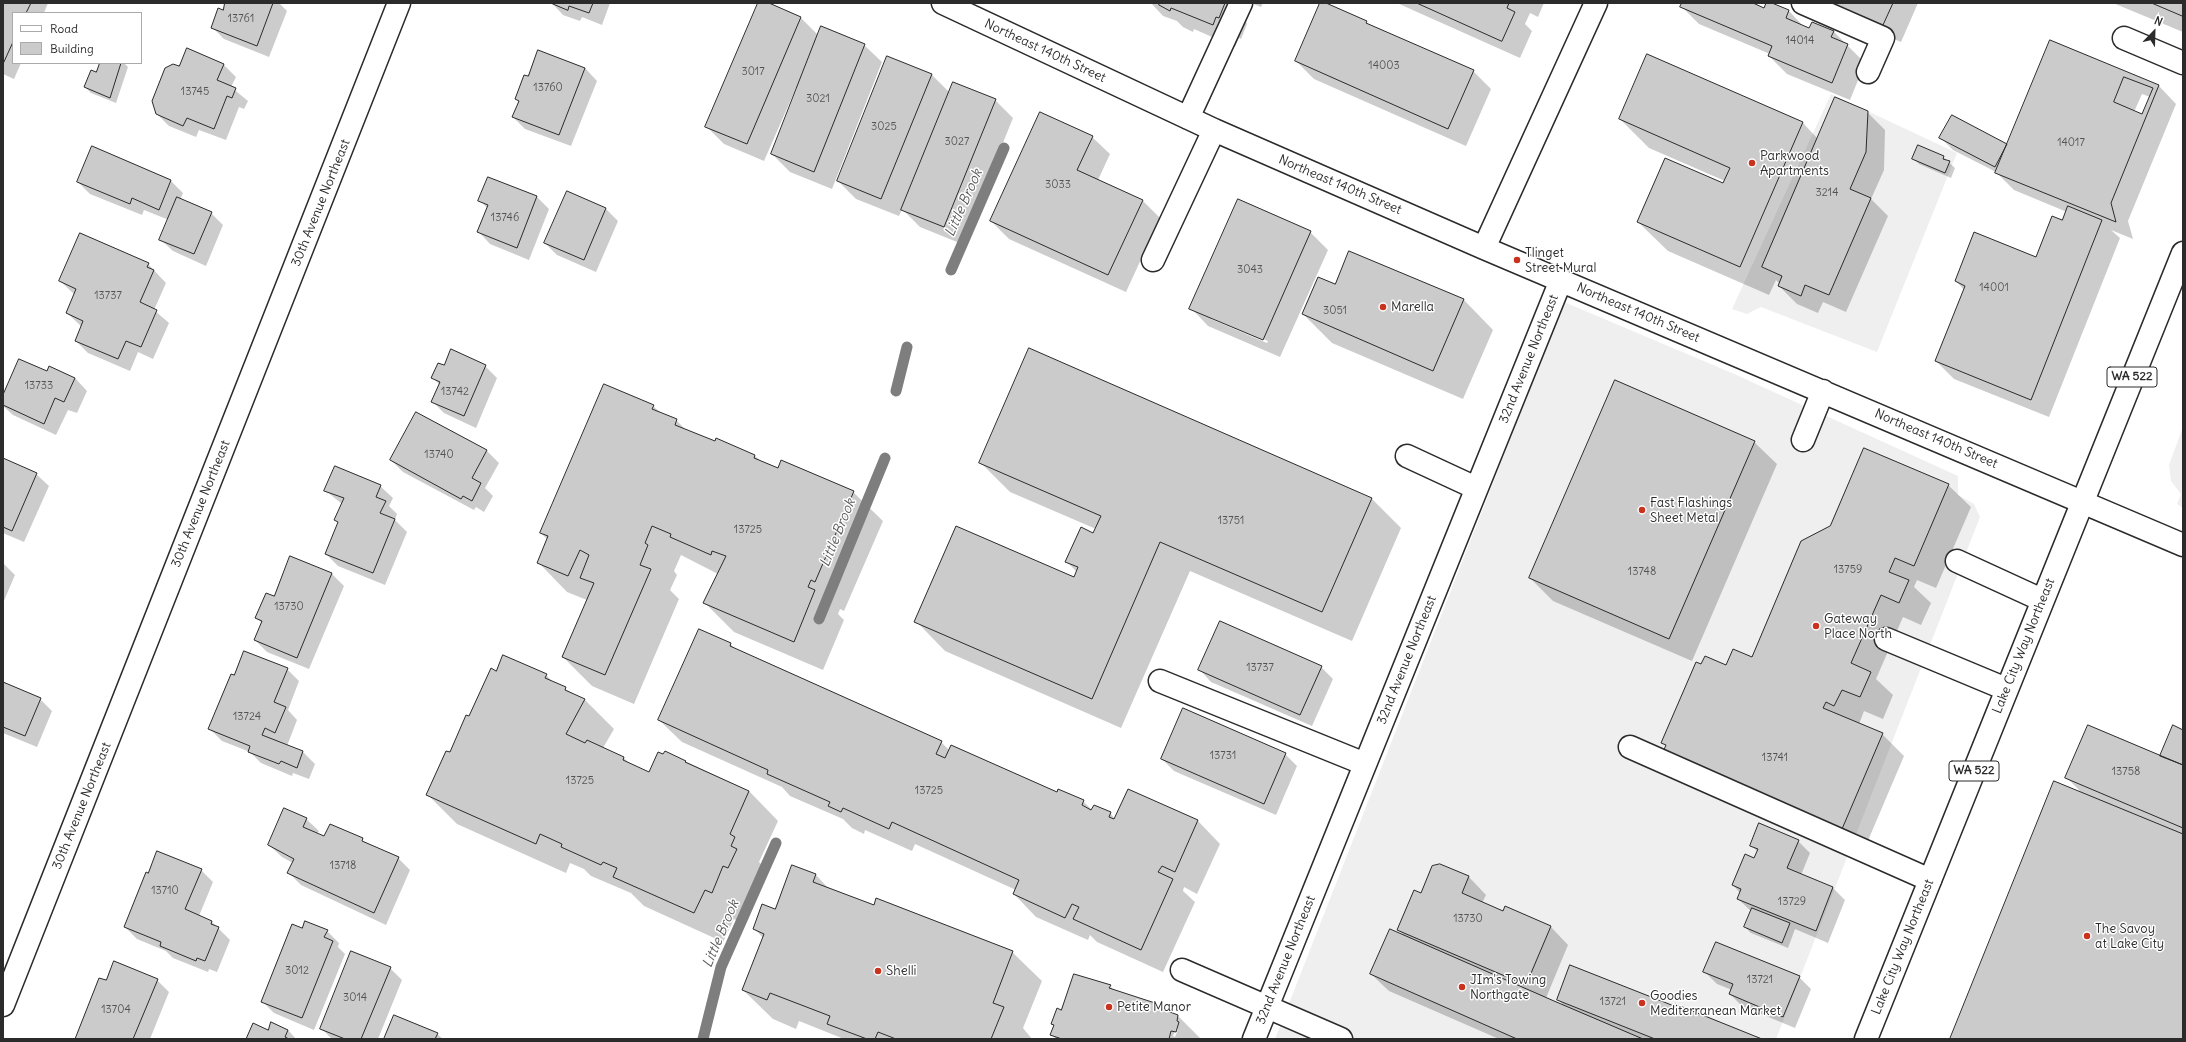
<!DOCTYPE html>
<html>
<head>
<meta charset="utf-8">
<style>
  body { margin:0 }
  #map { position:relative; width:2186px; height:1042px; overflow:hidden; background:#fff; font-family:Delius,sans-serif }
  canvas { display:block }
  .frame { position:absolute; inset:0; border:4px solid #2b2b2b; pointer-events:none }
  .legend { position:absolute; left:12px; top:12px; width:130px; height:52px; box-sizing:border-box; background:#fff; border:1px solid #aaa; margin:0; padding:5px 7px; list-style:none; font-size:12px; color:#2b2b2b }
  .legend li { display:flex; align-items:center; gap:8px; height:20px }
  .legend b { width:20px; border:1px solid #aaa }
  .north { position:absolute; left:2134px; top:12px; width:40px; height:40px; -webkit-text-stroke:3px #fff; paint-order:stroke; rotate:23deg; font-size:11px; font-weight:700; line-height:16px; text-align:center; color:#2b2b2b }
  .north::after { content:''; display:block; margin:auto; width:14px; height:18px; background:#2b2b2b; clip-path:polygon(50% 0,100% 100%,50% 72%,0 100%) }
</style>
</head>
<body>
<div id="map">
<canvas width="2186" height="1042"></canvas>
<div class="frame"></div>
<ul class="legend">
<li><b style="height:5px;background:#fff"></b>Road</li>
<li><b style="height:11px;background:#cbcbcb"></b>Building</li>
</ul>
<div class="north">N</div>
</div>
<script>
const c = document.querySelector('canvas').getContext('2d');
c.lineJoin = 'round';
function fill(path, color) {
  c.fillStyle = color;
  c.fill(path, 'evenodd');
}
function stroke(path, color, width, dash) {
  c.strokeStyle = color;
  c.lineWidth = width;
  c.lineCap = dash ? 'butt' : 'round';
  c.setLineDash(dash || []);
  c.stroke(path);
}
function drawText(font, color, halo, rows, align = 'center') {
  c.font = font + ' Delius,sans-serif';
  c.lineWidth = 3;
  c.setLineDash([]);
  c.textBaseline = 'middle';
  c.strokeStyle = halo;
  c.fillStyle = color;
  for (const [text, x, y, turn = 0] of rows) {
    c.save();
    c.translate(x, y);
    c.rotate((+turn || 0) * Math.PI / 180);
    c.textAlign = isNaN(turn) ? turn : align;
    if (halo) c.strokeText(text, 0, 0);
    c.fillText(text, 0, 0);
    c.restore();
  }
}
fill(new Path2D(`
  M1831,94L1957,153L1877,352L1761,307L1747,314L1732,309Z
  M1564,302L1732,373L1958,476V495L1974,504L1980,517L1776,1039H1275Z
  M2183,427V508L2177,504L2181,494L2171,481L2169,465Z`), '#efefef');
fill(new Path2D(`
  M3,3H48L44,13H13V63H21L14,79L3,74Z
  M226,3H279L287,11L269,57L224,39L212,27Z
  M552,3H610L602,25L582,17L580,21L563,15Z
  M759,3H766L801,18L818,35L864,45L882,62L832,189L790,172L772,154L798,89L796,88L764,161L724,144L706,126Z
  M1151,3H1248L1245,11L1249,15L1246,22L1247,24L1241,39L1239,38L1235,47L1194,29L1193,32L1183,27L1177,21L1163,16Z
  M1251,3H1263L1261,7Z
  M1322,3L1473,71L1491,89L1466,146L1314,79L1296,61Z
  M1397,3H1544L1538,17L1530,13L1525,24L1532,31L1520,58Z
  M1683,3H1750L1765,9L1769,3L1789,11L1805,28L1833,31L1865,63L1850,100L1787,74L1769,56L1770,54L1699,24L1682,7Z
  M1826,3H1918L1901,42L1838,15Z
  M2113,3H2183V32Z
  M2050,41L2159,86L2176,104L2128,221L2133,239L2111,230L2120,238L2049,417L1954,379L1936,361L1964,290L1956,281L2037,258L2063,222L2067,212L2014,190L1996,172L1953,150L1941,138L2007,146ZM2142,94L2150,97L2143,115L2134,112Z
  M1648,56L1803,123L1818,139L1867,112L1885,130L1884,170L1871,199L1888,216L1846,312L1823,302L1818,313L1797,304L1779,286L1780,284L1776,280L1769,295L1668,251L1638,222L1724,184L1725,181L1649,148L1620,119Z
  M101,63H124L128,67L116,103L91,93L85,87L97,73Z
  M223,64L236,77L231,87L248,101L244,109L239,107L226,140L199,130L196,137L169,126L157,114L180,68Z
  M585,68L597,81L571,146L525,129L513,117L519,102L516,99Z
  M931,74L950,93L995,100L1013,118L962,244L920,227L902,209L899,216L856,199L838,181Z
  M1092,137L1110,154L1098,180L1143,201L1160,218L1126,292L1009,239L991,221Z
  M93,148L171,181L183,193L180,200L211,213L223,225L206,266L173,251L160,239L169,220L144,210L142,215L90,194L78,182Z
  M1943,157L1955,168L1951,178L1919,164L1913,158Z
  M489,178L537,197L549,209L529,260L490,244L478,231L487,208L480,200Z
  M606,209L618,221L596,272L557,255L545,243Z
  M1310,232L1328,250L1280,357L1208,326L1191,308ZM1211,317L1268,341L1267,343L1211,319Z
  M1349,252L1464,300L1493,330L1463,399L1332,343L1303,314L1335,285Z
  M148,264L166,283L154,310L169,323L153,359L138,352L130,371L88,353L76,341L82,327L67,313L75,295L60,281Z
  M1030,349L1372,499L1401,528L1352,641L1190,571L1121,728L945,651L916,621L1075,579L1077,572L1067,562L1094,534L1096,529L1010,492L980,462Z
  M444,366H485L497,378L476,428L444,413L432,401L440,385L433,378Z
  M47,372L75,378L87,391L77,413L68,410L56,435L13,415L3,406V398Z
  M653,406L662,414L676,420L687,431L715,443L716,439L755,456L761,461L779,469L853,492L883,521L844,611L840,609L838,614L844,620L823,670L734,632L705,603L718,574L681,555L674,571L677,575L670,590L679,599L634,704L592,686L563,657L587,600L567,592L538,562L548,540L541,533Z
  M417,413L487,451L499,463L485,488L493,496L484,512L476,507L474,510L403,472L391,460Z
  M1754,442L1777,464L1692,661L1553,601L1530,578Z
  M3,459L36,474L49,486L24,542L3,533Z
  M1948,485L1971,507L1936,588L1917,580L1914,587L1931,603L1921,625L1903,617L1876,679L1893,695L1883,719L1864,711L1859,724L1882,734L1904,756L1864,850L1663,743L1702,665L1727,666L1752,658Z
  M380,486L393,498L389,506L397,514L395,520L407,532L385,585L338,566L326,554L339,523L335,520L342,504L326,491Z
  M291,557L332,574L344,586L309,669L267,652L255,640L262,623L256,618L275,598Z
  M3,563L15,575L3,603Z
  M730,644L737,650L941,742L949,750L1057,793L1083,801L1092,810L1110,813L1115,819L1128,790L1198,821L1220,844L1197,894L1184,887L1183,891L1195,902L1163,972L1097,942L1090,935L1088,940L1036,917L1014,894L1016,890L915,844L912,851L865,830L864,834L852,828L843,819L790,796L782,787L682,742L659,720Z
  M1321,667L1333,679L1312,726L1211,682L1199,669Z
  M287,669L299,681L288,710L297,720L287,746L303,752L315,764L309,779L293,773L292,776L261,763L250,752L222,741L210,729L235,676Z
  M496,672L546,675L554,683L585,700L614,729L603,748L624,758L631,765L649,773L666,752L749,791L778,821L759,862L764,867L761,874L765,879L757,897L753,895L741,922L734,919L723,942L644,906L631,893L591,876L584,869L570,863L566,873L457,824L428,795Z
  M3,683L40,699L52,711L37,747L3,733Z
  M2183,731V1039H1951L2082,793L2067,778L2161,757Z
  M1285,754L1297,766L1276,815L1174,771L1162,759Z
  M306,819L319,831L317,834L325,837L330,825L398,858L410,870L386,925L301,885L289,873L293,863L282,857L269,845Z
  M1798,841L1810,853L1801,875L1833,888L1845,900L1828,943L1795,929L1788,948L1751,933L1745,927L1752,912L1738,899L1740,893L1733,885L1755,859L1758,852L1751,845Z
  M792,866L816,875L829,889L874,906L1012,952L1042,981L1023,1028L1032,1039H844L799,1021L796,1029L773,1019L743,990L763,938L754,928L775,910Z
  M201,870L213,882L199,916L211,921L230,940L217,972L209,969L208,972L173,958L166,951L137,939L125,927Z
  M1469,877L1486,895L1482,903L1504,913L1506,907L1551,927L1568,945L1546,998L1564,1006L1558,999L1759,1039H1499L1389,991L1371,974L1406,937L1398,930L1421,894Z
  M303,929L327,931L339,943L338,947L345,954L314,1030L274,1013L262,1001Z
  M390,968L402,980L378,1039H332L321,1028Z
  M1705,972L1799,977L1811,989L1795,1028L1742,1006L1730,994L1732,990L1717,984Z
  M157,980L169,992L150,1039H76L107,982Z
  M1110,986L1115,991L1154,1004L1160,1010L1178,1016L1201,1039H1056L1051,1034L1054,1026L1052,1024L1062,1011ZM1176,1029H1178L1175,1037L1173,1036Z
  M272,1023L288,1030L296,1039H247L268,1032Z
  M437,1034L443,1039H385Z`), '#0003');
stroke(new Path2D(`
  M951,270L1004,148
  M896,391L907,347
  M819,619L885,458
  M703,1039L721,967L776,843`), '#7e7e7e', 11);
const building = new Path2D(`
  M3,3H31L26,13H13V42L3,64Z
  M225,3H273L257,46L211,28L218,8L223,10Z
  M551,3H593L589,13L569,6L568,10Z
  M758,3H769L801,17L747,144L705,127Z
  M1160,3H1225L1219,18L1216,17L1213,25L1171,8L1170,11L1159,5Z
  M1320,3H1326L1367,21L1366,23L1474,70L1448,129L1295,61Z
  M1417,3H1509L1507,8L1515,12L1502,41Z
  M1682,3H1753L1764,8L1766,3H1772L1789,10L1786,18L1809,28L1812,22L1834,31L1831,37L1848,44L1832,83L1768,56L1772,46L1680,7Z
  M1832,3H1893L1883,25Z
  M2152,3H2183V16Z
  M821,26L865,44L814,172L771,154Z
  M2050,40L2159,85L2111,203L2116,222L1995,173ZM2124,77L2153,88L2142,114L2114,102Z
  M187,48L224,64L217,80L236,88L232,98L227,96L214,129L187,118L183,126L156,114L152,101L165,68L173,64L179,66Z
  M538,50L585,68L559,135L512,117L519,101L515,99L524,75L528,76Z
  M1647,54L1803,122L1740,267L1637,222L1665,158L1723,183L1730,168L1619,119Z
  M887,56L932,74L881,199L837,181Z
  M100,63H121L110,98L84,87L91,70L96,72Z
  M953,82L996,99L944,227L901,210Z
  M1835,97L1868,111L1866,152L1850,189L1871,198L1829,295L1805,285L1801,296L1778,286L1782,276L1762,267Z
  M1040,112L1093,136L1077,170L1143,200L1108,275L990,221Z
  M1952,115L2007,144L1995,167L1939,138Z
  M1918,145L1944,156L1943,159L1950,161L1945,173L1912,159Z
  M92,146L171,180L159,210L132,198L130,204L77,182Z
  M488,177L537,196L517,248L477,232L488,205L478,201Z
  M567,191L606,208L584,260L544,243Z
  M177,197L212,212L194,254L159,240Z
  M1238,199L1311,231L1263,340L1189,309Z
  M2068,206L2102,220L2031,400L1935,361L1965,286L1955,281L1974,232L2036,257L2052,216L2062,220Z
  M80,233L149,263L147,267L154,270L140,302L157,310L141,347L126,341L118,359L75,341L83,321L66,313L76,289L59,281Z
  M1349,251L1464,299L1433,371L1302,314L1318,277L1335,284Z
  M1029,348L1372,498L1322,612L1160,542L1092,699L914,622L956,526L1074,577L1078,567L1065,562L1081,527L1093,533L1101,516L979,463Z
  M451,349L486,365L464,416L431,402L440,382L431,378L438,363L444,365Z
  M19,359L47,371L49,366L75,378L64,402L55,398L44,424L3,405V395Z
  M1615,380L1755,441L1669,639L1529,578Z
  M604,384L654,405L652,409L677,419L675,425L715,441L716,438L755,455L754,458L778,468L781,460L854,491L815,582L811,580L808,587L815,590L794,642L703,603L726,556L712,551L711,555L670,537L671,534L652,526L645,543L648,545L640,565L651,569L605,675L562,657L594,583L580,578L589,555L580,550L568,576L537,563L548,536L540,533Z
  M416,412L487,450L472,478L481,483L472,501L463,496L461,499L390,460Z
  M1864,448L1949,484L1914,566L1895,558L1889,572L1909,580L1899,603L1881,595L1851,663L1871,672L1860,697L1842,690L1834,706L1826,702L1823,708L1883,733L1842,829L1663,752L1666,745L1661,743L1696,662L1701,664L1705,656L1726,665L1733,649L1752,657L1801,541L1830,526Z
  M3,458L37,473L12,531L3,527Z
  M335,466L381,485L376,497L386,501L380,513L395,519L373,573L325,554L338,522L334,520L344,498L324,491Z
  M290,556L332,573L297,658L254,640L262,621L255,618L266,593L274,596Z
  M1220,621L1322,666L1300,715L1198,670Z
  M699,629L731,643L730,646L942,741L936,754L945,758L951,745L1057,792L1058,789L1084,800L1082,805L1091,810L1094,805L1111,812L1109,817L1114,819L1128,789L1198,820L1175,872L1162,866L1158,872L1173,879L1141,950L1073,919L1079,907L1072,904L1065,918L1013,894L1019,880L892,822L889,829L843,808L841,812L828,806L830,802L767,774L768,770L658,720Z
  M244,651L288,668L274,702L286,707L275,733L265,728L262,735L303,751L297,768L281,761L279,764L248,752L250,746L208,729L231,674L234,675Z
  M503,655L547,674L545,678L566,687L565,690L585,699L566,734L585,743L587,740L624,757L623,760L649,772L658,752L663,754L665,751L686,761L685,762L749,791L730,834L735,837L731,846L737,849L728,868L723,866L712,893L705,890L694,913L613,877L617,868L603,862L601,865L561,847L562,844L540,834L536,844L426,795L446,751L450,752L466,715L469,716L491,668L496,671Z
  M3,682L41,698L25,736L3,727Z
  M1183,708L1286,753L1264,804L1161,759Z
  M2088,725L2183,765V828L2065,778Z
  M2173,725L2183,730V765L2160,756Z
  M2054,781L2183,834V1039H1950Z
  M284,808L307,818L303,827L324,836L330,824L363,838L362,841L399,857L374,913L287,873L294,859L268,845Z
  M1759,823L1799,840L1787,868L1833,887L1816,931L1737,899L1741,889L1732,885L1745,854L1754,858L1758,849L1750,846Z
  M157,851L202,869L185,909L212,921L211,924L219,927L205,961L197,958L196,961L160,946L161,942L124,927L146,872L148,873Z
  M1440,864L1469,876L1462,893L1503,911L1505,906L1551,926L1526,985L1397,930L1414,890L1421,893L1432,866Z
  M792,865L816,874L813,882L874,905L876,898L1013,951L993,1003L1004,1007L991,1039H896L878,1032L875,1039H867L827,1024L830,1016L770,993L767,1000L742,990L764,934L753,929L762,904L775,909Z
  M1752,908L1790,923L1782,943L1744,927Z
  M305,921L328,930L324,937L333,941L302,1018L261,1002L292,924L302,928Z
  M1390,929L1554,1001L1643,1039H1517L1370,974Z
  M1716,942L1800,976L1783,1017L1729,994L1733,984L1703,972Z
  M351,951L391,967L361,1039H345L320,1029Z
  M114,961L158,979L133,1039H75L99,978L106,980Z
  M1570,965L1674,1006L1675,1004L1762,1039H1655L1557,1000Z
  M1074,974L1111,985L1109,988L1155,1003L1154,1006L1178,1015L1177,1021L1179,1022L1176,1032L1171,1031L1169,1039H1062L1050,1035L1054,1025L1051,1024L1057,1008L1061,1010Z
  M394,1015L438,1033L435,1039H384Z
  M271,1022L288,1030L285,1037L289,1039H246L253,1023L268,1030Z`);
fill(building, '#cbcbcb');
stroke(building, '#2b2b2b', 1);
const minor = new Path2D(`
  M943,3L1214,130L1484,248L2183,545
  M1803,3L1883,38L1868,72
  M2124,38L2183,63
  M1188,118L1241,3
  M1484,248L1596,3
  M1153,260L1214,130
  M1803,440L1823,391
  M1407,456L1476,488
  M1957,561L2042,600
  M1886,639L2006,689
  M1160,681L1365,764
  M1630,747L1930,880
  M1182,970L1341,1039
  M3,1005L399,3
  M1254,1039L1561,280`);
const major = new Path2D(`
  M1866,1039L2183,253`);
stroke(minor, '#2b2b2b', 25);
stroke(major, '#2b2b2b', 25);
stroke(minor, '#fff', 22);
stroke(major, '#fff', 22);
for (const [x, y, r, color] of [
  [1752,163,4,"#c8321e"],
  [1517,260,4,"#c8321e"],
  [1383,307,4,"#c8321e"],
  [1642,510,4,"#c8321e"],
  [1816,626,4,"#c8321e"],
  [2087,936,4,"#c8321e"],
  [878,971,4,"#c8321e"],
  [1462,987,4,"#c8321e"],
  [1642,1003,4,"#c8321e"],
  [1109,1007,4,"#c8321e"]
]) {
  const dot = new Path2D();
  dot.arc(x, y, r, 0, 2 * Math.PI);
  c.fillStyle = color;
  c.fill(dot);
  stroke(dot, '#fff', 1.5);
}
drawText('11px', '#535353', null, [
  ["13761",241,19],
  ["14014",1800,41],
  ["14003",1384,66],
  ["3017",753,72],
  ["13760",548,88],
  ["13745",195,92],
  ["3021",818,99],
  ["3025",884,127],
  ["3027",957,142],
  ["14017",2071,143],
  ["3033",1058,185],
  ["3214",1827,193],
  ["13746",505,218],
  ["3043",1250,270],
  ["14001",1994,288],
  ["13737",108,296],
  ["3051",1335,311],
  ["13733",39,386],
  ["13742",455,392],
  ["13740",439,455],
  ["13751",1231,521],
  ["13725",748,530],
  ["13759",1848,570],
  ["13748",1642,572],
  ["13730",289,607],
  ["13737",1260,668],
  ["13724",247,717],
  ["13731",1223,756],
  ["13741",1775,758],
  ["13758",2126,772],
  ["13725",580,781],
  ["13725",929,791],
  ["13718",343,866],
  ["13710",165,891],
  ["13729",1792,902],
  ["13730",1468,919],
  ["3012",297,971],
  ["13721",1760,980],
  ["3014",355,998],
  ["13721",1613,1002],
  ["13704",116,1010]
]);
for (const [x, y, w] of [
  [2132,377,50],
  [1974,771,50]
]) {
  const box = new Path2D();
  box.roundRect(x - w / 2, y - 10, w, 20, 3);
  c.fillStyle = '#fff';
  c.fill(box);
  stroke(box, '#2b2b2b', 1);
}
drawText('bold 12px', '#2b2b2b', null, [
  ["WA 522",2132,377],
  ["WA 522",1974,771]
]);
drawText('13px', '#2b2b2b', '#fff', [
  ["Northeast 140th Street",1045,51,25],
  ["Northeast 140th Street",1340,185,23],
  ["30th Avenue Northeast",321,203,-68],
  ["Northeast 140th Street",1638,313,23],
  ["32nd Avenue Northeast",1529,359,-68],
  ["Northeast 140th Street",1936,439,23],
  ["30th Avenue Northeast",201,504,-68],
  ["Lake City Way Northeast",2024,646,-68],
  ["32nd Avenue Northeast",1407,660,-68],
  ["30th Avenue Northeast",82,806,-68],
  ["Lake City Way Northeast",1903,947,-68],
  ["32nd Avenue Northeast",1286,960,-68]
]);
drawText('13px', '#2b2b2b', '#fff', [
  ["Parkwood",1760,156],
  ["Apartments",1760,171],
  ["Tlinget",1525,253],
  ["Street Mural",1525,268],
  ["Marella",1391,307],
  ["Fast Flashings",1650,503],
  ["Sheet Metal",1650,518],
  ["Gateway",1824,619],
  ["Place North",1824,634],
  ["The Savoy",2095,929],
  ["at Lake City",2095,944],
  ["Shelli",886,971],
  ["JIm's Towing",1470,980],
  ["Northgate",1470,995],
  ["Goodies",1650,996],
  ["Mediterranean Market",1650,1011],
  ["Petite Manor",1117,1007]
], 'left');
drawText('italic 14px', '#5c5c5c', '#fff', [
  ["Little Brook",964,203,-66],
  ["Little Brook",838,533,-68],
  ["Little Brook",721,934,-67]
]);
</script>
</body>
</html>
